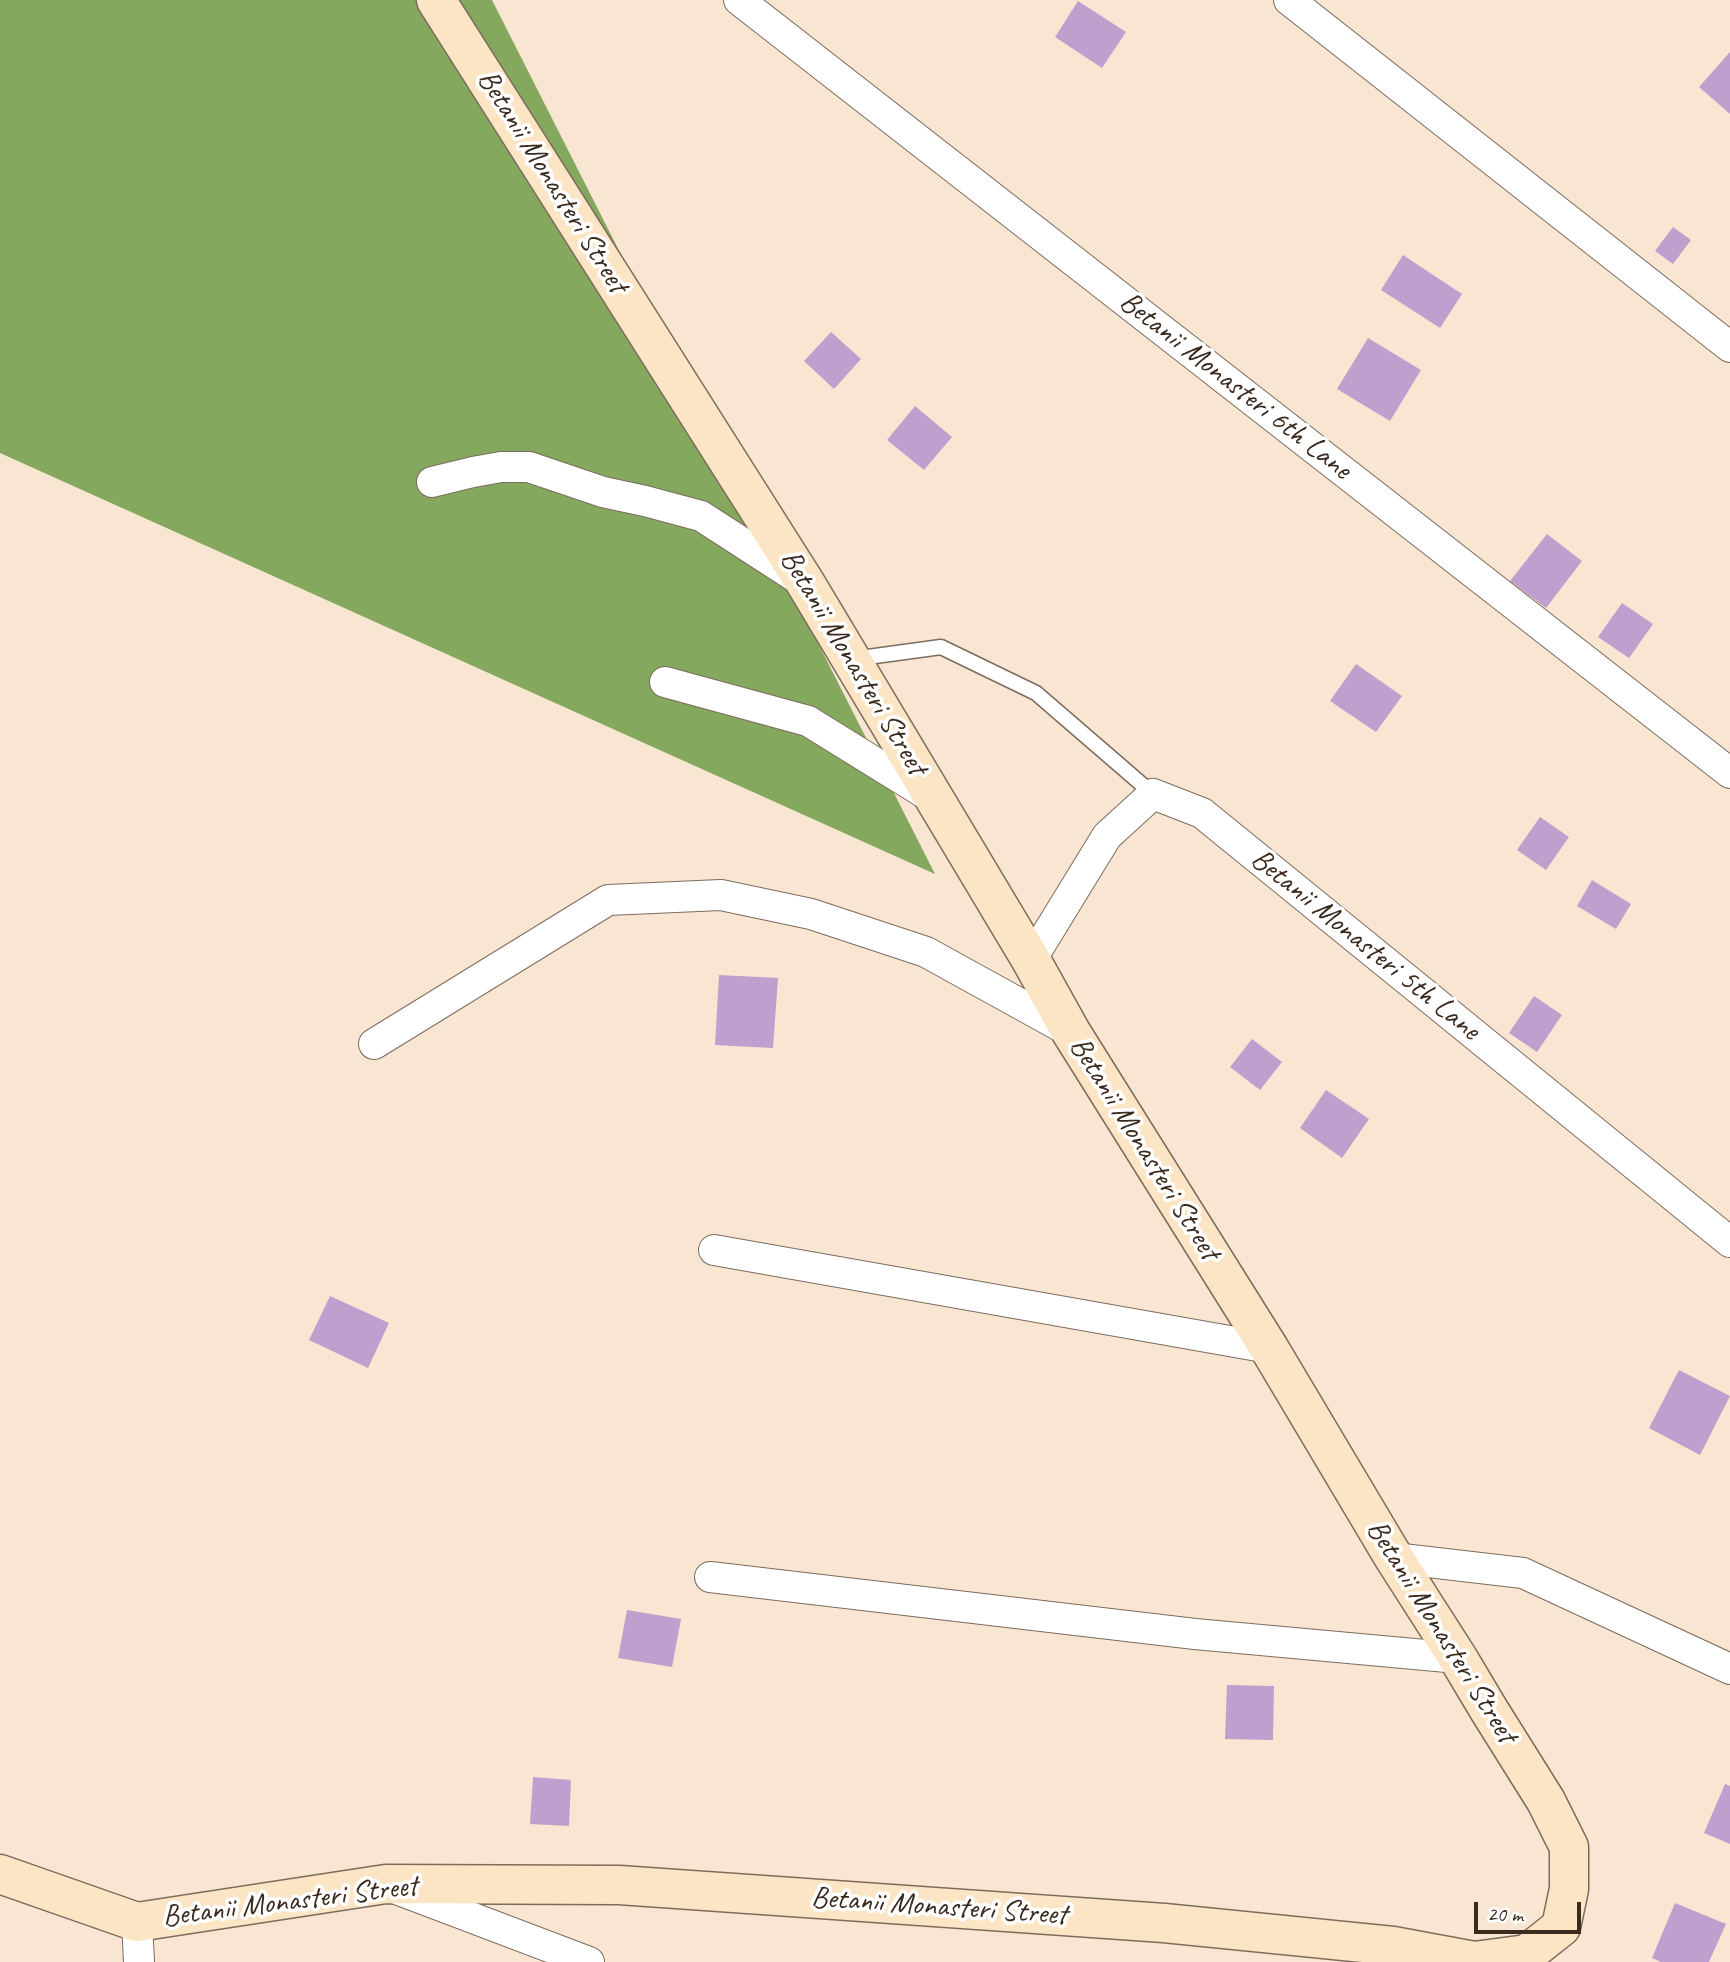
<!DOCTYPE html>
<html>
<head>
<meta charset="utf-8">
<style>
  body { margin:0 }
  #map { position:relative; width:1730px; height:1962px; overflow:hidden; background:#f8e6d3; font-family:Caveat,sans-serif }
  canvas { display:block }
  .scale { position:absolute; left:1474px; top:1902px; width:107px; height:32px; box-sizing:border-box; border:4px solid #3b2a1e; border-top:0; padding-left:9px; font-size:21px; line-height:24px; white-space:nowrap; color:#3b2a1e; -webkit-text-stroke:5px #fff; paint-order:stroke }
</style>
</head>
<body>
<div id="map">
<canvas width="1730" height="1962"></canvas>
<div class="scale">20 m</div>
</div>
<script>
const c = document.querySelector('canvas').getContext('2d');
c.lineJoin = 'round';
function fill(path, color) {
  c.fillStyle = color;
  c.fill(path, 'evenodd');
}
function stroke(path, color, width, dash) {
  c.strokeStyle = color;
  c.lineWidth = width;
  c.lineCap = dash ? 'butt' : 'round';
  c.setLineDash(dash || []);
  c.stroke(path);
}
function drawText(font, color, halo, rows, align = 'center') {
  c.font = font + ' Caveat,sans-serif';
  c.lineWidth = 7;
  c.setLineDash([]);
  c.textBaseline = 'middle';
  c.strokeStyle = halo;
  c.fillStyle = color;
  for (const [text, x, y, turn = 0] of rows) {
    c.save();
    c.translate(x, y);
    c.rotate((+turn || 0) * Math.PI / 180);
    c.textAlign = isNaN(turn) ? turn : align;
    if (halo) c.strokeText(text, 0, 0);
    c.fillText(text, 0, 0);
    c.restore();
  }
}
fill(new Path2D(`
  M0,0H492L935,874L0,453Z`), '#84a85d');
fill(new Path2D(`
  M1078,1L1126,32L1102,68L1055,37Z
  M1730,52V114L1699,87Z
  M1673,227L1691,240L1673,264L1655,251Z
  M1403,255L1462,294L1440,328L1381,290Z
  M831,332L861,359L834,389L804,361Z
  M1368,338L1421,370L1390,421L1337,389Z
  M915,406L952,437L924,470L887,440Z
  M1547,534L1582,561L1546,608L1510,581Z
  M1622,603L1653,624L1629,658L1598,637Z
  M1356,664L1402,696L1376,732L1330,701Z
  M1540,817L1569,837L1546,870L1517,850Z
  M1592,880L1631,904L1616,929L1577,906Z
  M719,975L778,978L773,1048L715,1045Z
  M1534,996L1562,1015L1537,1052L1509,1033Z
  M1252,1039L1282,1062L1260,1090L1230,1067Z
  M1326,1090L1369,1119L1342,1158L1300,1128Z
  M330,1296L389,1323L368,1368L309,1340Z
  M1679,1370L1730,1396L1700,1455L1649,1428Z
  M627,1610L681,1619L672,1667L618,1658Z
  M1227,1685L1274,1686L1273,1740L1225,1739Z
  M533,1777L571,1780L569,1826L530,1824Z
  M1725,1784L1730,1786V1844L1704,1833Z
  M1675,1903L1726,1924L1709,1962H1661L1652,1958Z`), '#bf9fcd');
const lane = new Path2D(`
  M853,659L941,647L1036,693L1153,794`);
const street = new Path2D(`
  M739,0L1730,773
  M1289,0L1730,347
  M432,482L473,472L501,467H529L603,492L645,501L701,516L800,580
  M665,682L808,721L934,799
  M1031,960L1107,836L1153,794L1202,813L1730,1242
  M374,1044L608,900L721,895L811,914L926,952L1071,1032
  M714,1250L1269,1348
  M1394,1558L1523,1573L1730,1669
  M710,1577L1195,1634L1458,1658
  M399,1890L589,1962
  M137,1922L139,1962`);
const secondary = new Path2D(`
  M0,1874L137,1922L386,1884L619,1885L1164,1923L1393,1946L1474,1961L1527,1954L1561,1927L1569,1889V1847L1546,1801L1489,1710L1458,1658L1394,1558L1269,1348L1071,1032L1031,960L806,584L436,0`);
stroke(lane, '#7d6c5d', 17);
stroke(street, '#7d6c5d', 32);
stroke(secondary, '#7d6c5d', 41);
stroke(lane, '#fff', 14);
stroke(street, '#fff', 30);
stroke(secondary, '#fce5c4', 38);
drawText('30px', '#3b2a1e', '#fff', [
  ["Betanii Monasteri Street",552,182,58],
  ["Betanii Monasteri 6th Lane",1235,386,38],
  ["Betanii Monasteri Street",853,663,59],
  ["Betanii Monasteri 5th Lane",1365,945,39],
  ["Betanii Monasteri Street",1144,1149,58],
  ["Betanii Monasteri Street",1441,1632,58],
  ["Betanii Monasteri Street",290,1902,-7],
  ["Betanii Monasteri Street",939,1907,4]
]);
</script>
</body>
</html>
